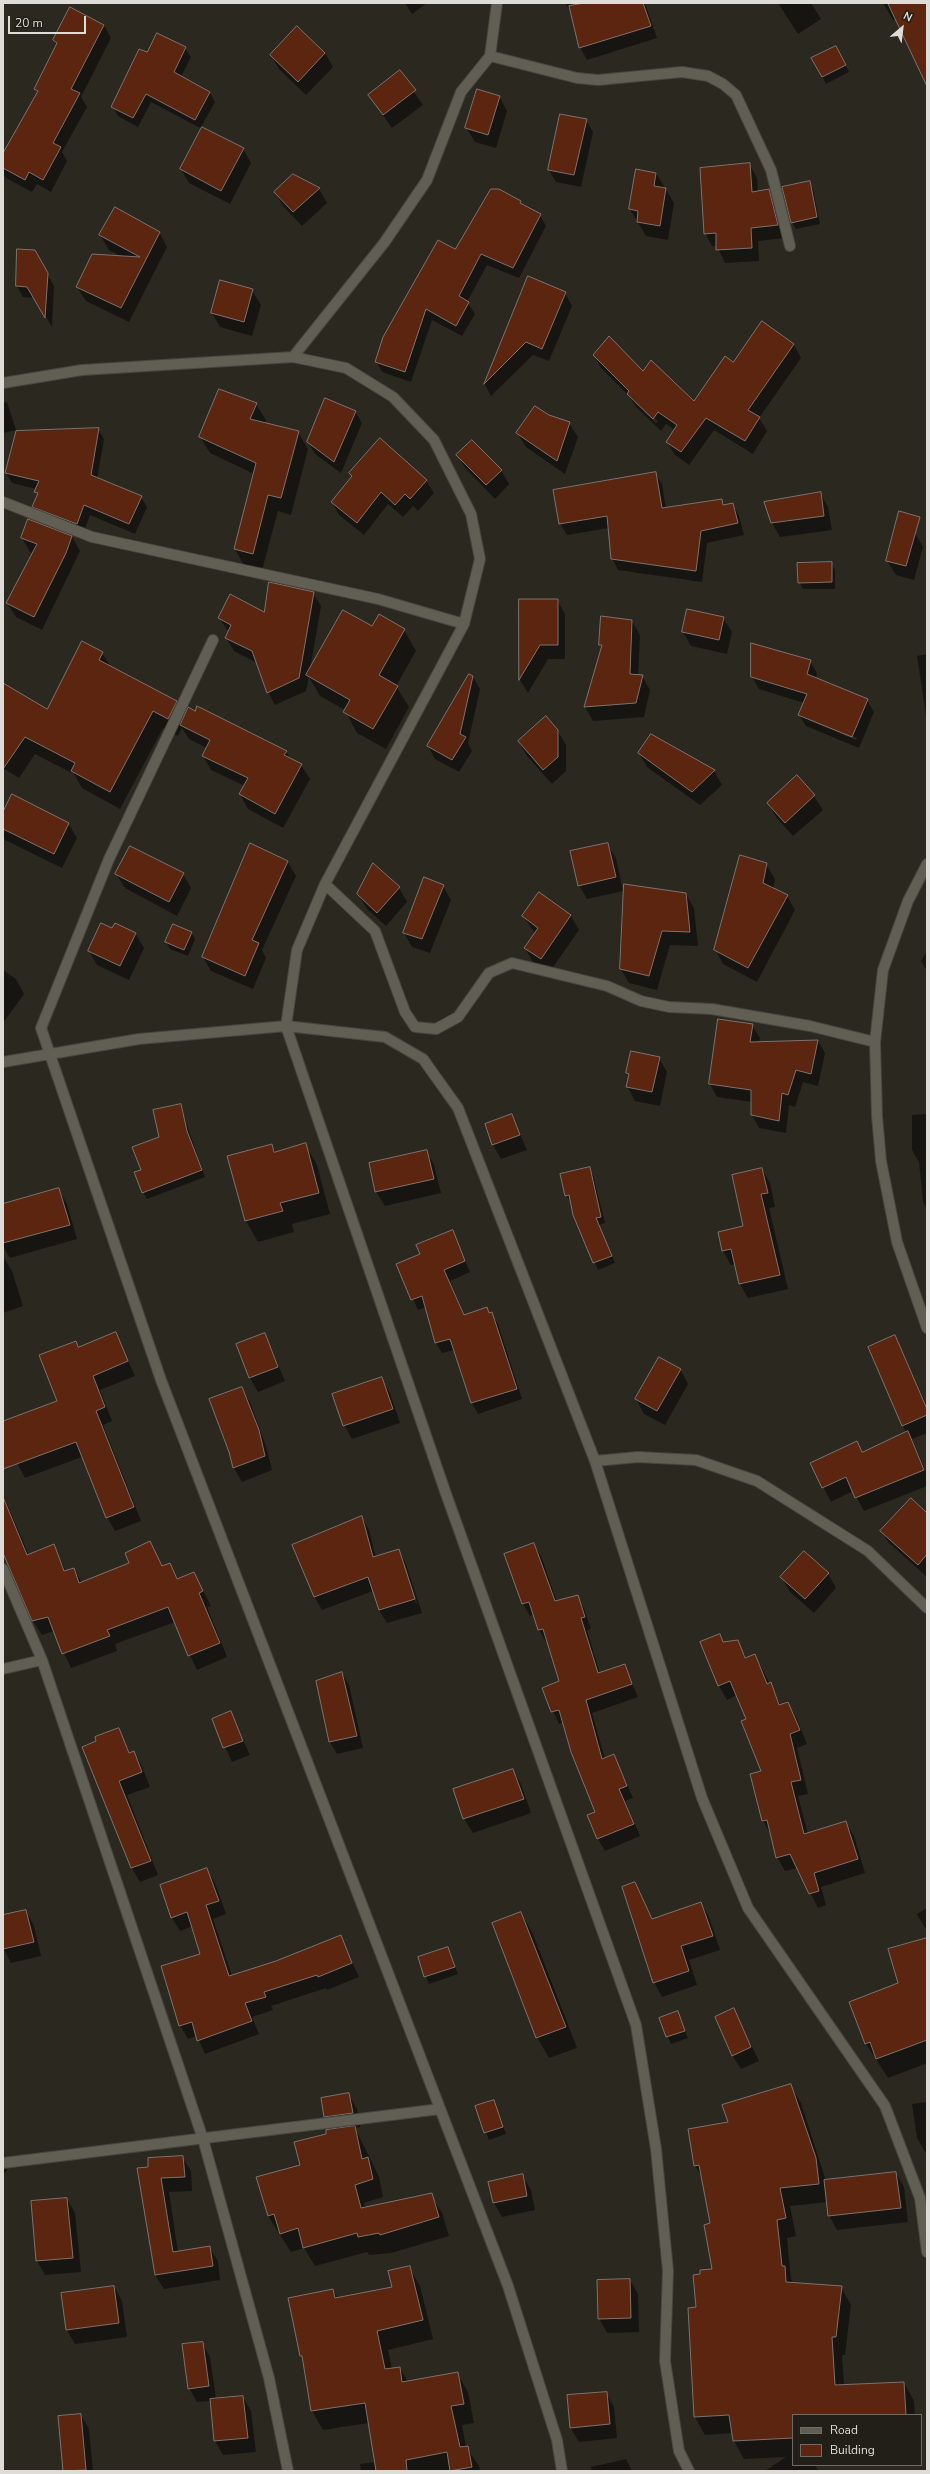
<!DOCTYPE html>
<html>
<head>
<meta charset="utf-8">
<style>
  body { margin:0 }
  #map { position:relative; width:930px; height:2474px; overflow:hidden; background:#2b2820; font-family:"Nunito Sans",sans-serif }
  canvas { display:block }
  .frame { position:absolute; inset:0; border:4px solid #dedcd7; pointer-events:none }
  .legend { position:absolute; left:792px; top:2414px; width:130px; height:52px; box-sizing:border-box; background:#211f17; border:1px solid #6d6b64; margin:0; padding:5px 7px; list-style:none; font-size:12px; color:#dedcd7 }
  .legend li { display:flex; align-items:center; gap:8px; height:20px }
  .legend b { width:20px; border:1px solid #6d6b64 }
  .north { position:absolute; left:882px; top:8px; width:40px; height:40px; -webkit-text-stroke:3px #211f17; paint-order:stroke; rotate:28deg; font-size:11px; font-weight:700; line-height:16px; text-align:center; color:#dedcd7 }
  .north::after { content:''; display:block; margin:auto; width:14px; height:18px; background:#dedcd7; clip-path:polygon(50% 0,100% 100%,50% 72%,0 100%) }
  .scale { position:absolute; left:8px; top:16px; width:78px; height:18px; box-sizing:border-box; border:2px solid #dedcd7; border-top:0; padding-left:5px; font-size:12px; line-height:14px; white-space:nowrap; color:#dedcd7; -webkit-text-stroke:3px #211f17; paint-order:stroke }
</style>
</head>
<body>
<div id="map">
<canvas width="930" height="2474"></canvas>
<div class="frame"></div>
<ul class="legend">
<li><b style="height:5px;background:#615e54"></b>Road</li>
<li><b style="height:11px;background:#5b250f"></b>Building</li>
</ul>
<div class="north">N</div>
<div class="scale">20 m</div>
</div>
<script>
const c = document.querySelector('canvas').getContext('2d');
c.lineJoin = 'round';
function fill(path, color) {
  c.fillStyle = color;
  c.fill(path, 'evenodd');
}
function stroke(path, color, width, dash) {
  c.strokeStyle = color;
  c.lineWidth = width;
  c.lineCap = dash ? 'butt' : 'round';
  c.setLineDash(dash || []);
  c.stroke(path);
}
fill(new Path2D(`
  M405,3H427L412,14Z
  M565,3H645L657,38L587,60L580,47L571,9H569Z
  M778,3H811L821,19L798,34Z
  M883,3L927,4V70L896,18L893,20Z
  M104,25L111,38L81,97L87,107L62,152L67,161L51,192L37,184L32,192L6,178L3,173V156L38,93L36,89L57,46L54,40Z
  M185,48L191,57L181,77L210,93L215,102L201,127L243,149L251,163L230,204L189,183L181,169L202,129L151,102L138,127L118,116L113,107L148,54Z
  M325,53L333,67L306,95L279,69L271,55Z
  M839,54L849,72L826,84L813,59Z
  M400,72L423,105L392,128L369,95Z
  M499,96L507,111L496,148L475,142L466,127Z
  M586,120L593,132L581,187L556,182L549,170Z
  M749,164L757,178L758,192L769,190L776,203L785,238L758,241L759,261L725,263L717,246H712L705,233Z
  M656,173L674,203L668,240L646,236L630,209Z
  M809,182L813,189L820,224L796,229L792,222Z
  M319,189L327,203L302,226L283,206L275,192Z
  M520,202L522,206L540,215L546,226L519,278L487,265L467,302L475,314L462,336L432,320L411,382L382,372L376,361L455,251Z
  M159,232L167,247L129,322L86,301L77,287L122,257L109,250L100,235Z
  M34,251L54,286L52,327L35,298L23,297L17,286Z
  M252,290L261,305L252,336L220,327L212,313Z
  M565,293L572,306L549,361L533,355L491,396L484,383Z
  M762,322L794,345L801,358L759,418L767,431L753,454L714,430L689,465L675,455L667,442L675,430L666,424L661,431L636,407L628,395L601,368L594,355L643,372L694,402L733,363ZM632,398L658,421L656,423L635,403Z
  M7,402L16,430L3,433V403Z
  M256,404L266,420L265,424L298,432L308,449L291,515L278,511L262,570L244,565L235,549L254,474L210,453L200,437Z
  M355,411L362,423L341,473L315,454L308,442Z
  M549,416L569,423L578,437L565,474L526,447L517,433Z
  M98,429L104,439L97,479L141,497L147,507L135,534L90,515L83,534L40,517L34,507L38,496L36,489L12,483L6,473Z
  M457,455L501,470L509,484L495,499L466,469Z
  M350,473L426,480L434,493L418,511L413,506L403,517L388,504L364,535L339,515L332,502L352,477Z
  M655,473L662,484L666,509L722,500L725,506L733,504L739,516L744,535L707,543L702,582L618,570L612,558L609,528L567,535L560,524L554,491Z
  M820,493L828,507L832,530L780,537L772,523L765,503Z
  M28,520L72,537L80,551L42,630L16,617L7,603L33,553L30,552L22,538Z
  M915,533L923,547L914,580L896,575L887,561Z
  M831,563L835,570V589H803L799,582Z
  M313,593L321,606L310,670L404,630L416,651L396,686L409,707L386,749L357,733L345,710L320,696L309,677L306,691L275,705L268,692L257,663L234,651L226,638L229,632L219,618L265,613Z
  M520,600H557L565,614V659H548L528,693L520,680Z
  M723,618L732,632L727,654L691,646L683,632Z
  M632,621L640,635L638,676H642L650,690L644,717L593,721L585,707L602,647L600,645Z
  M102,653L111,667L176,702L185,717L286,751L290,759L301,765L310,779L283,828L248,809L240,794L245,786L211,770L203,756L207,748L189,739L182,728L178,736L163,728L120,809L82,788L74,774L35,754L19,778L3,768V685L48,710Z
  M927,654V722L917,656Z
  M810,661L817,673L816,678L867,700L874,712L859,748L806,726L799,715L804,703L759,689L752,677ZM808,718L857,738L856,740L808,720Z
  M473,677L480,689L468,743L472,751L459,772L435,759L428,746Z
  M557,730L566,745V771L552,784L527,756L519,742Z
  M639,753L714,771L722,785L700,805L647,767Z
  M797,777L814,796L823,810L793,836L776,817L768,803Z
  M3,814L68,823L77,838L62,868L5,840L3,836Z
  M607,844L616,858L623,891L587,899L579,885Z
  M288,862L296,876L262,950L266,958L253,989L211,971L203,957Z
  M373,864L399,888L407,902L386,926L367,909L358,894Z
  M766,864L775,879L773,889L787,896L795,910L757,982L723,964L715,949Z
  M116,874H183L191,888L177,916L125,888Z
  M443,886L451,900L430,953L412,947L404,933Z
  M540,893L571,916L579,930L549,973L533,962L525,948L535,933L523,916Z
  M686,894L694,908L698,946L670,945L657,990L629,983L621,969Z
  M115,924L136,934L144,948L129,980L97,965L89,951L113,930Z
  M191,932L195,939L188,956L170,949L166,942Z
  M927,951V971L921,961Z
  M3,970L16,979L24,994L3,1023Z
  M752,1025L760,1038L759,1042L818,1041L825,1053L818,1086L803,1082L795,1107L789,1105L786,1133L759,1128L752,1115V1102L717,1097L710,1084Z
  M659,1058L667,1072L660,1106L635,1101L627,1086L629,1077L627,1073Z
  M180,1105L205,1177L147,1199L143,1192L142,1171Z
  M927,1114V1210L923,1202L919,1162L912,1150V1115Z
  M512,1116L527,1150L501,1159L493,1145L486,1124Z
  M305,1144L317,1165L330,1214L292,1224L294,1232L258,1242L246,1221L228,1157L271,1145L276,1152Z
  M426,1151L434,1165L441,1193L385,1206L376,1192Z
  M589,1168L593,1175L605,1223L599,1225L615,1263L598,1270L574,1215L572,1202L566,1196Z
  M762,1169L770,1183L775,1207L769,1208L788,1289L748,1298L740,1284L736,1264L731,1265L723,1251L719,1233L745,1227Z
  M59,1189L67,1204L77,1239L10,1258L3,1246V1205Z
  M452,1231L470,1272L450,1281L465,1316L486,1309L490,1314H492L498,1324L522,1399L478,1414L472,1403L455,1350L442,1353L436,1343L426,1307L418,1310L398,1265L421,1255Z
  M3,1256L12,1271L23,1306L3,1313Z
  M115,1333L135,1376L100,1390L112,1421L103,1425L141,1521L115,1531L107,1517L82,1457L25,1478L17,1463L3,1422L58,1401L76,1342L79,1348Z
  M265,1335L285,1381L258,1392L250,1378L237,1345Z
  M895,1336L927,1406V1433L912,1439L927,1474V1486L864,1511L853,1491L831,1502L811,1463L857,1442L863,1453L906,1432L903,1426Z
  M680,1369L688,1384L665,1425L644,1414L636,1399Z
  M382,1379L390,1393L400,1423L352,1439L344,1425Z
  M241,1388L250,1402L266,1446L272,1470L242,1482L234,1468L230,1452Z
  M3,1495L29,1555L53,1545L66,1571L74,1569L82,1583L131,1564L150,1543L163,1567L169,1564L178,1580L194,1573L211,1606L207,1607L227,1657L197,1670L175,1622L115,1644L117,1651L71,1668L54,1631L42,1635L33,1621L3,1547Z
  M927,1514V1577L888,1542L881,1531Z
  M362,1517L369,1530L376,1557L399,1551L406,1564L422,1613L387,1623L379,1610L373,1591L322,1610L314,1596ZM403,1564H405L417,1603L416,1604Z
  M534,1544L541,1556L557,1602L577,1596L584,1608L591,1629L587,1630L600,1674L624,1665L638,1697L592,1713L605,1759L614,1755L633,1798L625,1801L640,1836L605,1851L598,1839L596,1812L564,1722L559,1724L543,1688L561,1682L548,1641L546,1642L539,1630L534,1614L530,1616L523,1604Z
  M828,1574L836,1588L814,1613L790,1592L782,1578Z
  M720,1635L724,1643L737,1641L746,1658L755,1655L781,1706L788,1703L796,1717L807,1744L797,1748L808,1794L798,1796L808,1834L846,1822L854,1836L865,1873L821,1887L826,1905L818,1908L798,1868L785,1871L777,1857L771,1835L763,1821L751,1775L763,1772L747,1720L737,1695L727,1700L719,1686L702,1642Z
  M342,1673L349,1685L363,1748L337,1754L330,1742L317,1681Z
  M230,1712L250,1755L232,1762L213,1720Z
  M118,1729L130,1753L134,1752L142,1766L150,1787L127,1795L158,1875L140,1882L132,1868L98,1742Z
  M513,1770L521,1784L531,1813L473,1833L464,1819L455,1789Z
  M207,1869L215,1883L226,1914L213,1919L232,1976L276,1962L340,1937L359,1977L327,1990L326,1988L271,2006L273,2010L252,2017L259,2034L205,2054L197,2036L188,2039L180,2025L201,1955L193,1926L180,1931L172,1918Z
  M634,1883L653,1919L701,1903L709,1917L720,1950L689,1960L697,1985L662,1997L654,1982Z
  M927,1908V1931L917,1914Z
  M26,1911L34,1926L41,1956L11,1963L3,1948V1916Z
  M521,1913L533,1934L577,2048L549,2058L537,2037Z
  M927,1939V2066L925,2064L888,2078L866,2044L851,2003L899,1984Z
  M447,1948L458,1974L429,1984L419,1958Z
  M734,2010L759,2061L741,2069L732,2055Z
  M677,2012L688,2038L671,2044L660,2018Z
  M790,2085L801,2103L826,2181L896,2173L904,2187L908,2222L837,2230L829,2215L827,2202L790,2206L796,2236L787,2238L791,2279L794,2284L841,2287L851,2305L845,2355H842L844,2386L904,2383L914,2401L915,2415H793V2465H815L818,2471H765L786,2457L744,2459L734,2441L733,2433L705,2435L695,2417L689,2309L697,2308L714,2270L711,2224L702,2177L695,2166L729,2123Z
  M349,2095L357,2109L360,2127L355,2128L379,2177L383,2197L364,2203L366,2208L431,2195L442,2213L449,2236L391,2253L369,2255L367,2252L315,2266L304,2248L291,2252L268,2216L301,2165L332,2130L325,2116Z
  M493,2101L506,2134L489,2140L476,2106Z
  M927,2102V2155L917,2138L912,2104Z
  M3,2148L7,2171L3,2174Z
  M182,2157L191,2171L192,2191L169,2192L178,2252L209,2247L218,2261L220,2280L164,2289L155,2275L138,2169L149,2168Z
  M522,2175L531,2190L535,2210L502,2217L494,2203Z
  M67,2199L75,2213L81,2272L45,2275L37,2261Z
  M409,2267L420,2286L433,2339L388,2350L392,2369L400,2368L408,2382L457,2373L468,2392L474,2423L462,2425L466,2447L479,2466L480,2471H361L360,2464L375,2462L369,2423L323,2430L312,2411L305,2363L301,2356L289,2298L333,2290L338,2299L394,2288Z
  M630,2280L638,2294L639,2332L607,2333L599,2318Z
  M114,2287L122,2301L127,2337L75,2344L67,2330Z
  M202,2343L210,2357L216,2399L243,2397L251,2411L256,2452L223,2455L215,2441L211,2401L197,2402L189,2388Z
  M606,2393L614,2407L617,2438L579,2442L570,2427Z
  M81,2415L89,2429L93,2471H64L59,2417Z
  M626,2459L632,2471H592L591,2467Z`), '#0007');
const building = new Path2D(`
  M585,3H643L651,26L579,48L569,6Z
  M888,3H927V86Z
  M70,7L104,25L71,89L80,93L53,143L61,147L43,180L29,172L25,180L3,168V153L38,91L34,89L57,43L53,40Z
  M297,26L325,53L298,82L270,55Z
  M157,33L186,47L174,72L210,92L195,120L146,94L133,118L111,107L139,49L147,52Z
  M836,46L846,65L822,77L811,58Z
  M400,70L416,90L383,115L368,95Z
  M477,89L500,96L488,135L465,128Z
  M560,114L587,119L574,175L548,170Z
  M202,127L244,148L221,191L180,169Z
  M750,163L752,192L769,189L778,225L751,228L752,248L716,250V233L704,234L700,168Z
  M636,169L656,173L654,186L666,188L660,226L637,222L638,211L629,209Z
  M293,174L320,188L293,212L274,192Z
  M810,181L817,217L791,223L782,187Z
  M491,189H499L521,201L520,203L541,214L513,268L481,254L459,296L469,302L456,326L426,309L405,372L375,362L383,337L438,240L455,249Z
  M115,207L160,232L121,308L76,287L92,254L140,257L99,235Z
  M17,249L35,250L48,273L45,318L27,287L16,286Z
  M528,276L566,292L542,349L526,342L484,384Z
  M220,280L253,289L244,322L211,313Z
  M762,321L794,344L748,410L760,417L745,441L706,418L681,452L666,442L677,425L658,412L653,419L627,394L629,391L593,355L609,336L643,371L651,360L694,401L725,356L733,362Z
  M219,389L257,403L250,419L299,431L281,498L268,495L253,554L234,549L256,463L199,437Z
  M325,398L356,411L334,462L307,442Z
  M535,406L549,415L570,422L557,461L516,433Z
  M99,428L91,475L142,496L129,524L84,505L77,524L32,507L38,493L34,492L39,481L5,473L16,431Z
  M380,438L427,480L410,499L405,494L395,505L381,492L357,523L331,502L352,476L349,473Z
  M472,440L502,470L486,485L456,455Z
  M656,472L662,508L722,499L723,505L733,503L738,523L701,531L696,571L611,559L607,516L559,524L553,490Z
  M821,492L824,516L771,523L764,502Z
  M899,511L920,517L906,566L886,561Z
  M28,519L72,536L66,553L34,617L6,603L37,544L21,538Z
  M832,562V582L798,583L797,563Z
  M269,582L314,592L299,678L267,693L252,651L225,638L231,625L218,618L230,594L264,612Z
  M519,599H558V645H540L519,680Z
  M687,609L724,617L719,640L682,632Z
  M343,610L372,626L379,614L405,629L379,675L398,686L373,729L343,712L350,700L306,675Z
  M601,616L632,620L630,674L643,675L636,703L584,707L602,645H599Z
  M82,641L103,652L99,660L177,701L168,719L153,711L110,792L71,771L75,763L25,737L3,769V683L47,709Z
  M751,643L811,660L807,674L868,699L852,737L798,715L807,694L751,677Z
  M469,674L473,676L460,734L466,737L452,760L427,746Z
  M197,706L287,751L284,755L302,764L275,814L239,794L248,778L202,756L210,740L180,725L188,707L195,711Z
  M546,716L558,730V757L543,770L518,741Z
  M651,734L715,770L692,792L638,753Z
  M797,775L815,795L785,823L767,803Z
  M12,794L69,823L54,854L3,829V812Z
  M250,843L288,861L252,940L259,943L245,976L202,957Z
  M608,843L616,877L578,886L570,851Z
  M130,846L184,873L169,902L115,874Z
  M740,855L767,863L763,883L788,895L748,968L714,950Z
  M373,863L400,887L377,913L357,894Z
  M424,877L444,885L422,939L403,933Z
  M624,884L686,893L690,932L662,931L649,976L620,969Z
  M539,892L571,915L541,959L524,948L538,928L522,916Z
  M101,923L112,928L115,923L136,933L120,966L88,951Z
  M173,924L192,932L184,950L165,942Z
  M718,1019L753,1024L750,1042L818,1040L811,1074L796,1070L788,1095L782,1093L779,1121L751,1115V1090L709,1084Z
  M631,1051L660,1057L652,1092L626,1087L629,1074L626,1073Z
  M181,1104L187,1131L202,1170L142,1193L134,1172L141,1170L132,1147L159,1137L153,1110Z
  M512,1114L520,1135L492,1145L485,1124Z
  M306,1143L319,1193L280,1203L283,1211L245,1221L227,1156L272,1144L274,1152Z
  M427,1150L434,1179L375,1192L369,1163Z
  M590,1167L601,1217L596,1218L612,1256L593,1263L573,1215L569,1195L565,1196L560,1174Z
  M762,1168L768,1193L761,1194L780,1275L739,1284L731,1249L722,1251L718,1232L743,1226L732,1175Z
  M59,1188L70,1225L3,1243V1204Z
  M453,1230L465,1261L444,1270L464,1315L487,1307L489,1313L492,1312L517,1389L471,1403L450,1339L435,1343L422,1296L411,1300L396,1264L420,1254L416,1245Z
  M116,1332L128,1361L93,1376L105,1407L96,1411L134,1507L106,1518L76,1442L3,1469V1421L57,1401L39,1355L76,1341L78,1347Z
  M265,1333L278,1367L249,1378L236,1344Z
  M895,1335L927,1409V1415L902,1426L868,1347Z
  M659,1357L681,1369L657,1411L635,1399Z
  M382,1377L393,1409L343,1426L332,1394Z
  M242,1387L259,1430L265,1456L233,1468L229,1452L209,1399Z
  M908,1431L924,1470L855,1498L846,1477L822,1488L810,1463L857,1441L862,1452Z
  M3,1497L27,1555L54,1544L64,1571L74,1568L79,1583L129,1563L125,1553L150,1541L162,1566L170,1563L177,1579L194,1572L203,1591L199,1593L220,1643L188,1656L168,1607L107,1630L110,1636L62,1654L48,1617L32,1621L3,1553Z
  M911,1498L927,1513V1554L918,1565L880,1531Z
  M362,1516L373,1557L399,1549L415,1599L379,1610L368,1577L314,1597L292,1545Z
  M534,1543L555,1601L578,1595L585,1617L581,1618L598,1673L625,1664L632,1684L586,1700L602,1759L614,1754L627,1786L619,1789L634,1824L597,1839L587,1815L595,1812L571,1752L559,1710L551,1712L542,1688L559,1681L543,1629L538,1630L529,1602L522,1604L504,1554Z
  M804,1551L829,1573L805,1599L780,1577Z
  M720,1634L723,1642L738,1640L745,1658L755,1654L767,1684L771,1682L779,1705L788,1702L800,1730L790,1734L801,1780L791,1782L804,1834L846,1821L858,1859L814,1873L819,1891L809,1894L790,1854L776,1858L767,1820L762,1821L750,1774L761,1771L741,1721L746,1719L730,1681L718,1686L700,1642Z
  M342,1672L357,1736L329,1742L316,1681Z
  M231,1711L243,1741L223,1748L212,1719Z
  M119,1728L129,1753L134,1751L142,1772L119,1781L151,1861L131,1868L82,1747L96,1741L95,1737Z
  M513,1769L524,1799L463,1819L453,1789Z
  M207,1868L219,1901L206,1905L229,1976L276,1961L341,1935L352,1963L318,1977L317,1975L264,1992L266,1997L245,2003L252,2021L197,2041L192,2022L179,2026L161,1966L200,1954L187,1912L171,1918L160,1885Z
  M635,1882L652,1919L701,1902L713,1936L681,1946L689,1971L653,1983L622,1887Z
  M26,1910L34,1942L3,1949V1915Z
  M521,1912L566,2027L536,2038L492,1923Z
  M927,1938V2040L876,2059L870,2042L865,2044L849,2002L898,1983L888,1949Z
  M448,1947L455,1967L424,1977L418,1957Z
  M734,2008L751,2047L732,2056L715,2017Z
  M678,2011L685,2031L666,2037L659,2018Z
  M791,2084L816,2158L819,2184L780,2188L786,2218L777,2220L782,2266H785L786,2282L842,2286L836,2337H832L835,2385L904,2382L906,2415H793V2438L733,2441L729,2415L694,2417L688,2308L696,2307L693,2275L700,2274V2270L712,2269L704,2225L710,2223L699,2165L694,2166L688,2129L728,2122L722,2105Z
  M349,2093L353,2113L324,2117L321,2098Z
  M494,2100L503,2127L484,2133L475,2106Z
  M355,2126L362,2159L368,2157L373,2179L355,2185L361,2208L432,2193L439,2217L380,2235L379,2233L358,2237L357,2233L303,2248L298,2228L280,2234L274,2214L268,2216L256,2177L300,2165L294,2142L326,2134V2130Z
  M183,2156L185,2177L161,2178L173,2252L210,2246L213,2266L155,2275L137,2168L148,2167V2158Z
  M896,2172L901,2208L828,2216L824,2180Z
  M523,2174L527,2196L493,2203L488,2182Z
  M67,2198L73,2258L36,2261L31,2201Z
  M410,2266L423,2320L377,2331L385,2369L400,2367L402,2382L458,2372L464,2404L451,2406L460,2447L468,2446L472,2467L450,2471L447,2452L406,2460L407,2471H376L365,2403L311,2411L302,2356H300L288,2298L333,2289L335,2298L392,2287L388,2271Z
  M630,2279L631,2318L598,2319L597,2280Z
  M114,2286L119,2323L66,2330L61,2293Z
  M203,2342L209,2386L188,2389L182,2344Z
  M607,2392L610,2424L570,2428L567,2395Z
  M243,2396L248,2438L214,2441L210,2399Z
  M81,2414L86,2470L63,2471L58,2416Z`);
fill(building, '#5b250f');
stroke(building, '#7d726e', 1);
const minor = new Path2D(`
  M490,56L577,78L598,80L682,72L708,76L723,84L736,95L771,170L790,246
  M293,357L384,243L427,180L461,92L490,56L497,3
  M3,383L82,370L293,357L346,368L393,397L434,440L471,514L480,559L464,624L325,884L297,950L286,1026L445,1491L636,2025L656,2149L668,2271L665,2361L679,2451L689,2471
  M3,502L92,537L378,599L464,624
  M213,640L109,859L41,1028L161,1380L508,2286L557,2440L562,2471
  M927,864L908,901L883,970L875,1042L877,1116L881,1161L897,1242L927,1328
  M325,884L375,931L405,1012L415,1027L436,1029L458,1017L489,973L512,963L607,986L641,1001L669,1007L712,1009L810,1026L875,1042
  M3,1062L139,1039L286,1026L385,1037L423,1059L458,1108L595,1461L638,1457L696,1460L757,1481L868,1551L927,1608
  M595,1461L702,1798L748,1908L885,2106L920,2198L927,2252
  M3,1569L42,1660L203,2139L269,2378L288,2471
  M3,1669L42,1660
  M3,2163L440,2109`);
stroke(minor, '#48463f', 12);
stroke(minor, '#615e54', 10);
</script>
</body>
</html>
